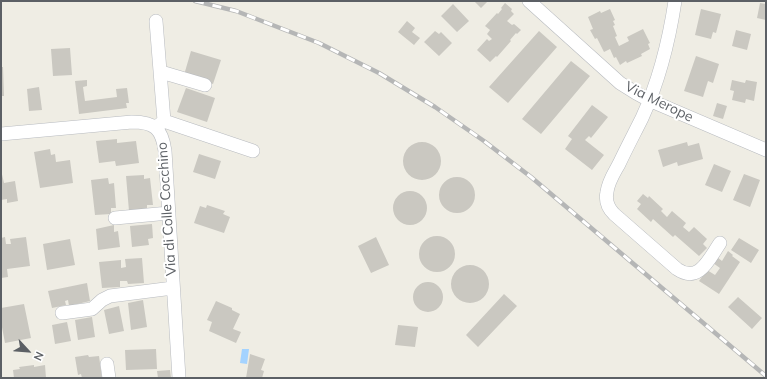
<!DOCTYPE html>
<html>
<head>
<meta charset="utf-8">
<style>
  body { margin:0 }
  #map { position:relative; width:767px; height:379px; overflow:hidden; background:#efede4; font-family:Mulish,sans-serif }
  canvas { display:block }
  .frame { position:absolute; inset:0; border:2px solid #5c6065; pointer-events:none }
  .north { position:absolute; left:8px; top:331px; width:40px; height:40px; -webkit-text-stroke:3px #fff; paint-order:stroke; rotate:116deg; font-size:11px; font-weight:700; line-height:16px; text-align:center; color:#5c6065 }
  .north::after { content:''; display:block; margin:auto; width:14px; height:18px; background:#5c6065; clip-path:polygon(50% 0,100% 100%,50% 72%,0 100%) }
</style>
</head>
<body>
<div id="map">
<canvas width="767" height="379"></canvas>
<div class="frame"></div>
<div class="north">N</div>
</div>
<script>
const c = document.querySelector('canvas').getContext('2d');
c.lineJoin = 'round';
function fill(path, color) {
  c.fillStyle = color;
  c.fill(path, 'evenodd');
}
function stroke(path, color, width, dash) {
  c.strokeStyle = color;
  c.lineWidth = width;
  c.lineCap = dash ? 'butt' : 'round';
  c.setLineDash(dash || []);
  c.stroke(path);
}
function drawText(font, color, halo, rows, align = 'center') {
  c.font = font + ' Mulish,sans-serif';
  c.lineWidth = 4;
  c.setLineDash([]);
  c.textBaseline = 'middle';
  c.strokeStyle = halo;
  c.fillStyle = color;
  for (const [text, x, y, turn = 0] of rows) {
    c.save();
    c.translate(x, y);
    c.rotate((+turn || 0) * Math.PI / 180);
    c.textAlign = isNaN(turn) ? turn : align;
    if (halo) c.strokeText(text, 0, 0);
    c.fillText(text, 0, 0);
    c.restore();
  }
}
fill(new Path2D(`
  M242,349H249L247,364L240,363Z`), '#a4d3ff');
fill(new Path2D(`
  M474,1H488L481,8Z
  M505,3L512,9L511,11L514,14L507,21L512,25L514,24L521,30L517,34L516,33L510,40L511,41L497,57L496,56L490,62L477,50L487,39L489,41L492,39L487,34L490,30L485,26L497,13L498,14L502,9L501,8Z
  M760,3L766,4V20L757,18Z
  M453,4L469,21L457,32L441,16Z
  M610,9L615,20L613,21L615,25L613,26L617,36L615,37L619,46L629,41L627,37L643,29L650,43L648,44L650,49L641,54L642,56L627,63L626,61L620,65L616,57L614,58L610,49L604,52L597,38L595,39L590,30L593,29L588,17L600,11L601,13Z
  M701,9L721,14L716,33L713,32L711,39L695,35Z
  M407,21L415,28L412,32L420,38L414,45L398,32Z
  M736,30L751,34L747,50L732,46Z
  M435,31L439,34L441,32L452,43L439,56L424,42Z
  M539,31L557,47L508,103L489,87Z
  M70,48L72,75L53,76L51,49Z
  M191,51L221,60L213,84L184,75Z
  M696,56L719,64L713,83L708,81L703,97L684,91Z
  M571,61L590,76L541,134L522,119Z
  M1,67H3L4,96H1Z
  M87,80V86L83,87L85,101L117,97L116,89L127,88L129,103H126L127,108L79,114L75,81Z
  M732,80L745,83L746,80L757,82L754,101L746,99L745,103L732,100L734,91L730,90Z
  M39,87L42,110L29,111L27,89Z
  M186,88L215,98L207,122L177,112Z
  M717,103L727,106L723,119L713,116Z
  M592,105L608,117L591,138L589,136L585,140L604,155L592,170L565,149L572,139L568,136Z
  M117,139V143L136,141L139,163L116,166L115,161L99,163L96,141Z
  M403 161a19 19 0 1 1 38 0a19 19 0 1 1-38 0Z
  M687,142L688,146L699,143L703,159L678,166L677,162L663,167L658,150Z
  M50,149L51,155L55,154L56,162L70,160L73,183L40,188L34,152Z
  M199,154L221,161L215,179L193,172Z
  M714,164L731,171L722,192L705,185Z
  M1,170L4,183L15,181L18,201L7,203V199L1,200Z
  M744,174L760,180L750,207L733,200Z
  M144,175V179L150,178L153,205H147V209L129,211L126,176Z
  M439 195a18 18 0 1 1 36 0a18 18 0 1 1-36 0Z
  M108,178L109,184L114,183L116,208H111V214L95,215L91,180Z
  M393 208a17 17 0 1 1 34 0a17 17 0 1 1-34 0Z
  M643,194L648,198L649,196L663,209L661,211L667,217L672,211L686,223L683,227L689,232L694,227L707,239L703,244L707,248L699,256L675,235L673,237L653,219L651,222L637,209L641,204L637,201Z
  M207,205L225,211L223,214L230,217L224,233L194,223L200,206L206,208Z
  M152,224L153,238L148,239L149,245L132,247L130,226Z
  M114,225V232L118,231L120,247L98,250L96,229Z
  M419 254a18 18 0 1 1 36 0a18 18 0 1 1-36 0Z
  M5,237L6,244H11L10,239L26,237L30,266L7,269L8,277L1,278V238Z
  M376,237L389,265L371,273L358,246Z
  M739,238L759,250L751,263L731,250Z
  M70,239L75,265L47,270L43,244Z
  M728,251L733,255L732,256L740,262L719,294L699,281L707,270L715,275L720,268L713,263L717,257L722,261Z
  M142,258L144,283L128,284L127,281H120V287L102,288L99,262L121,260V268L126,267L125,259Z
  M451 284a19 19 0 1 1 38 0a19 19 0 1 1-38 0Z
  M413 297a15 15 0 1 1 30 0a15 15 0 1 1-30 0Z
  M87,283L90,301L69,306L68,300L65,301L66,305L52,308L48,291Z
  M504,294L517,306L478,347L466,335Z
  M738,297L762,318L752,329L728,307Z
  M143,300L147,327L131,330L128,303Z
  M216,301L232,308V310L240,314L233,329L241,332L236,343L209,331L212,322L207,320Z
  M24,304L31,338L5,343L1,322V308Z
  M119,306L124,331L109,334L104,310Z
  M92,317L95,337L78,340L75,320Z
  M67,322L71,341L55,344L52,325Z
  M398,325L418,327L415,347L395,345Z
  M156,349L157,369L126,370L125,350Z
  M250,354L265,359L261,370L264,371L262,378H246Z
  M88,355L89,357L99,356L102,378H82L81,374L78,375L75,357Z
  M34,365V367L45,365L46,378H14L13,370L20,369L19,367Z
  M170,370L171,378H158L157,371Z`), '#cac8c1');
const minor = new Path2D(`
  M529,1L620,83L636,93L649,100L766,150
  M675,1C669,41 659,81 642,118C634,134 626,149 619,164C614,173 608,182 607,192C605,201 608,208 614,214L677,269C699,284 709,259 720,243
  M156,21L164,121
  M161,72L205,85
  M156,127L164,121L253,151
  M1,134L132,122C155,122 162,129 165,151L179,378
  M115,218L169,213
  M62,313L92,309L102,300L110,296L173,288
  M107,364L109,378`);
stroke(minor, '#b7babf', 14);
stroke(minor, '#fff', 13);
const rail = new Path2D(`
  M195,1L236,11L319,43L379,73L435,107L484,141L531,177L766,376`);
stroke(rail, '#b5b6b6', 4.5);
stroke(rail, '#fff', 3, [9]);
drawText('14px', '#5c6065', '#fff', [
  ["Via Merope",659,102,26],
  ["Via di Colle Cocchino",167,209,-94]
]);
</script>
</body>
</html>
